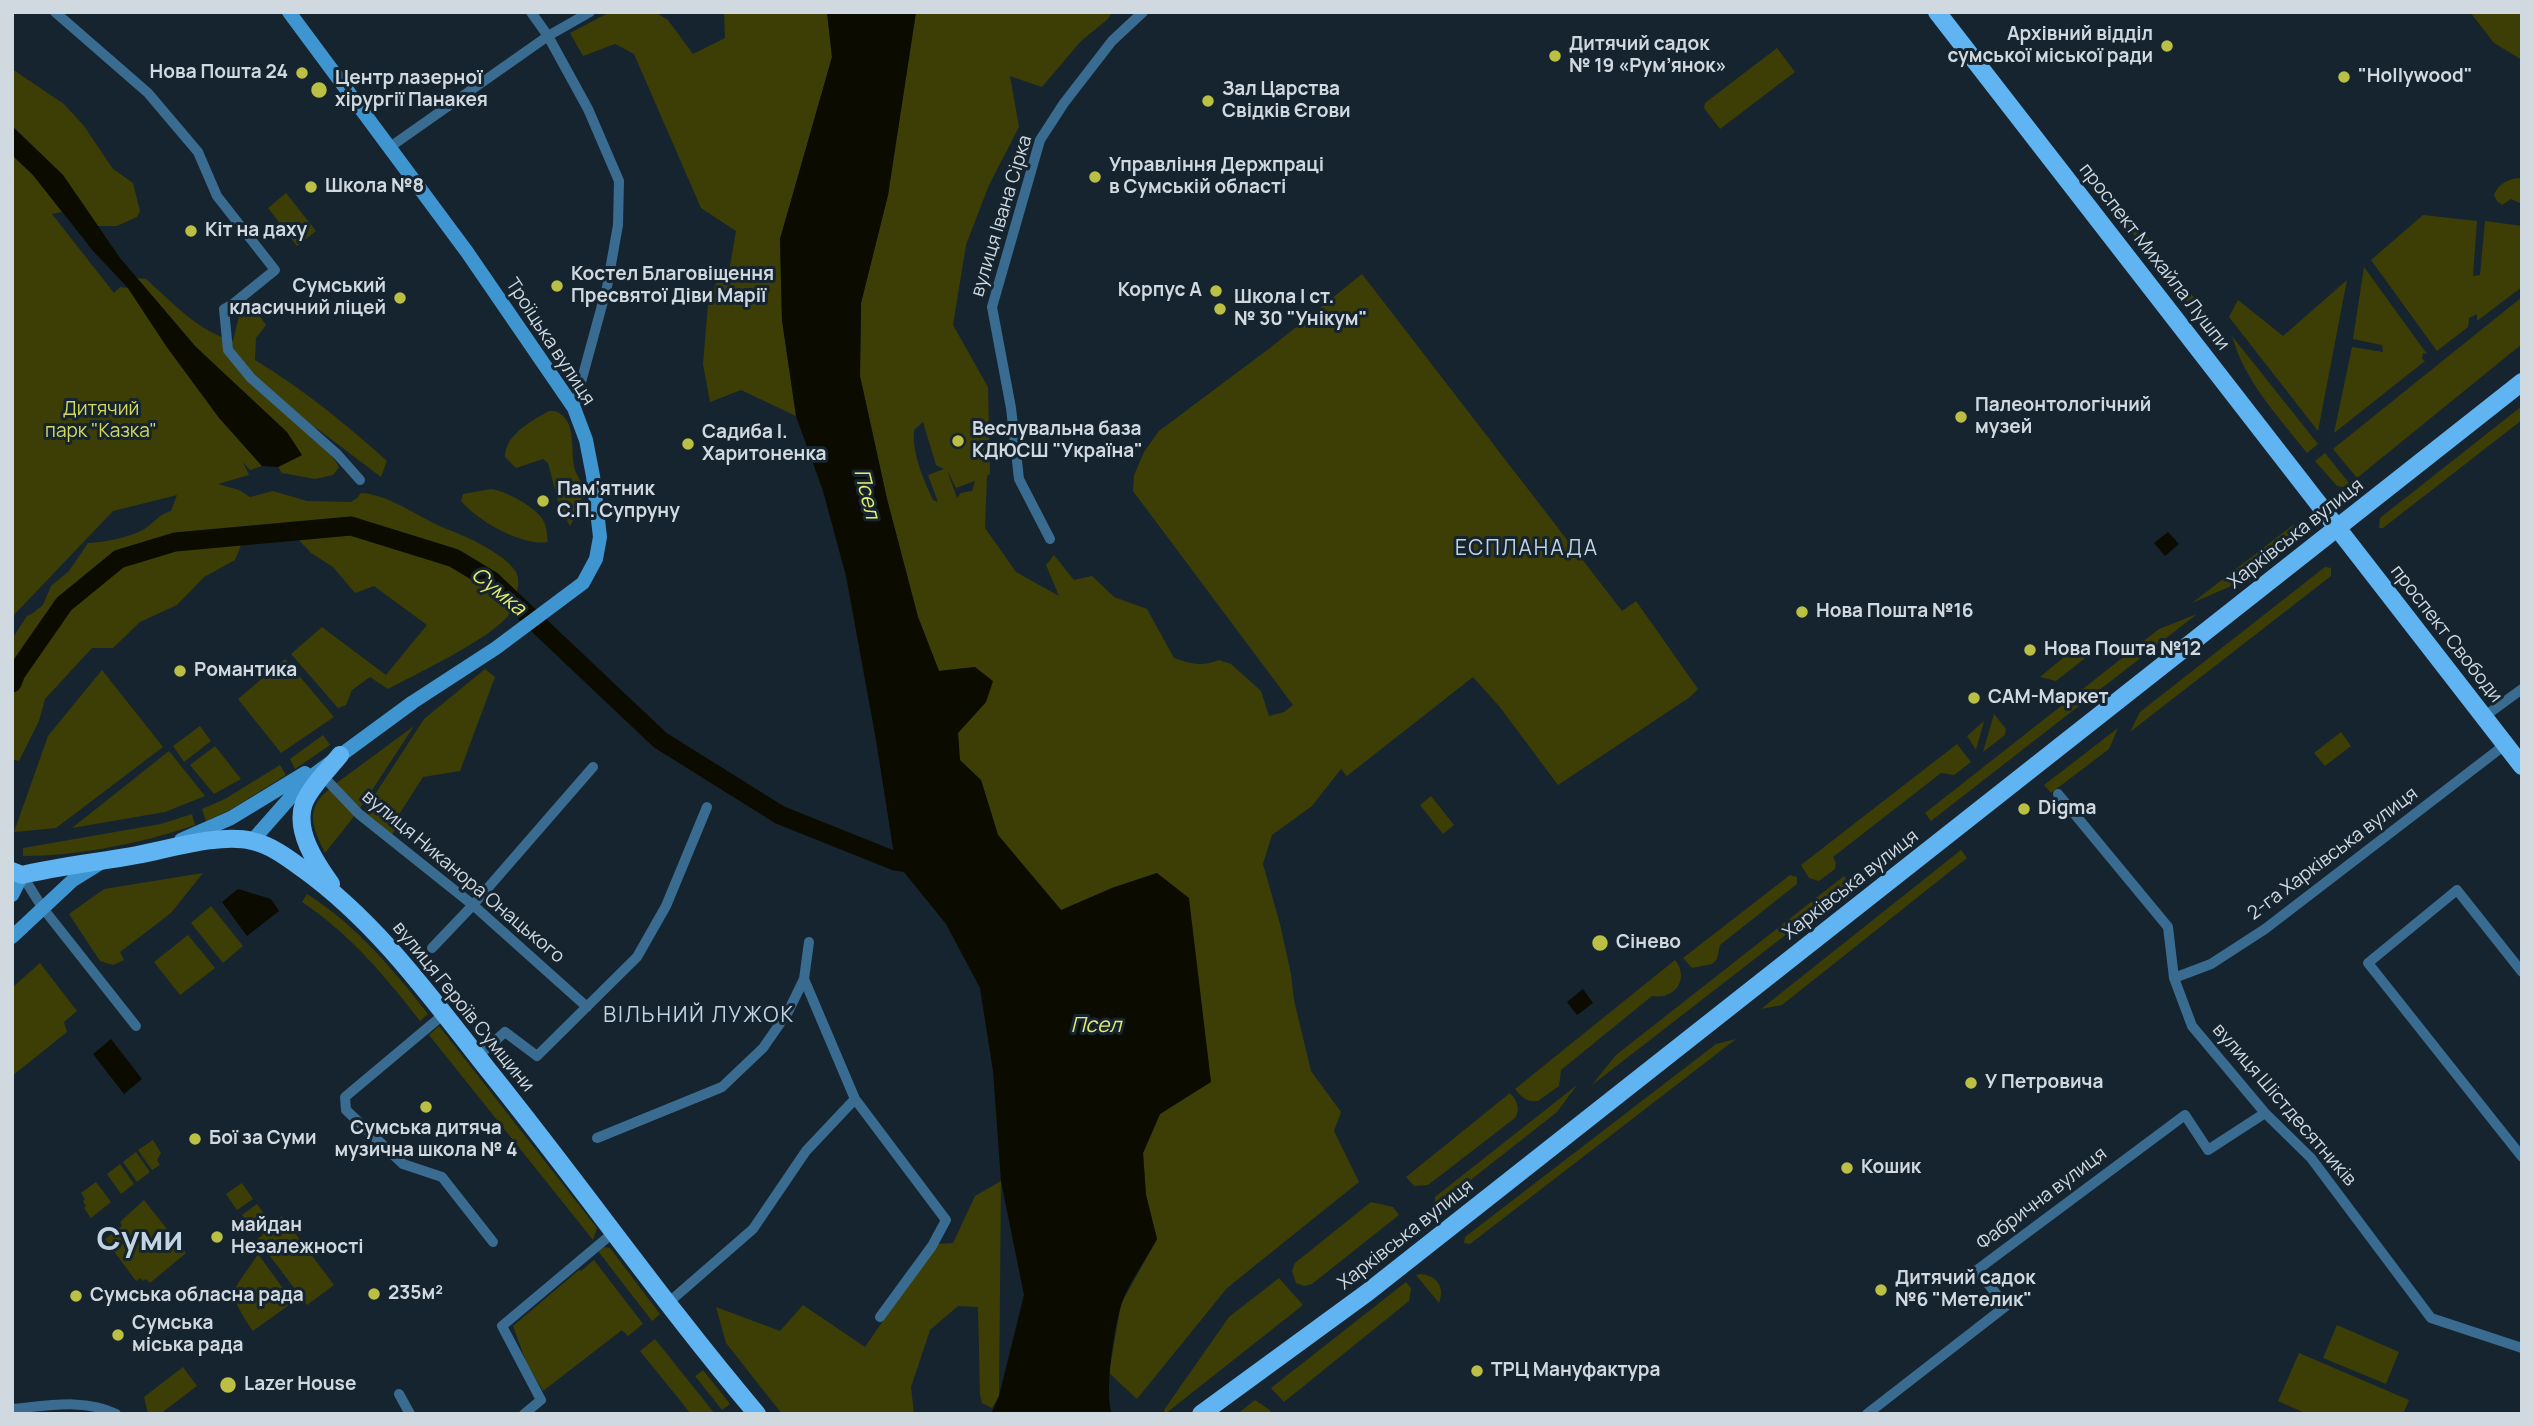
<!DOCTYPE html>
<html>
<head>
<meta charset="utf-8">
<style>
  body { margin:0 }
  #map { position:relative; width:2534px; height:1426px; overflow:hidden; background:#16242f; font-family:Manrope,sans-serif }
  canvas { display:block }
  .frame { position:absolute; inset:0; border:14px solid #d0d9e0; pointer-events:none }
</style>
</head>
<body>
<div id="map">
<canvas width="2534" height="1426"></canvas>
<div class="frame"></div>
</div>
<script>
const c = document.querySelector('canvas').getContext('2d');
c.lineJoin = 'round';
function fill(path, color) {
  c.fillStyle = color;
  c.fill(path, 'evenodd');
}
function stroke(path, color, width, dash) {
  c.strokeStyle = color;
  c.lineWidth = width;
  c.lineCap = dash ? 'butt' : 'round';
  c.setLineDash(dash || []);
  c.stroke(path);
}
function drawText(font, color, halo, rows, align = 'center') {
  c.font = font + ' Manrope,sans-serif';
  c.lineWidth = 6;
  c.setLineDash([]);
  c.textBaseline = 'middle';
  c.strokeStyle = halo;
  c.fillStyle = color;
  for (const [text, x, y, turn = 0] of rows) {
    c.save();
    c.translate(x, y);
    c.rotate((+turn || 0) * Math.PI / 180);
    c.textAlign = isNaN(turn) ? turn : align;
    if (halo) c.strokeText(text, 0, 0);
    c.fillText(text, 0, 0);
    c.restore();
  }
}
fill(new Path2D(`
  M610,12H655L668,20L693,54L725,38L724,12H827L832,57L780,239L782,320L796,416L741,390L710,402L703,364L708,305L717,281L730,266L736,231L701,208L634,54L615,44L583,56L570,33Z
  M916,12H1112L1108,19L1081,41L1042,87L1010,76L1019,127L989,185L966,245L953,325L988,387L990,474L987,476L985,528L1016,572L1059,596L1046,565L1054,555L1074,580L1092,576L1114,597L1147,609L1174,658C1191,664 1202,667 1219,660L1231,664L1261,691L1269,716L1284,712L1293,705L1133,491L1134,475L1144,452L1159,431L1270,348L1362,274L1622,611L1636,601L1698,689L1690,697L1558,785L1499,706L1473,677L1347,776L1341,769L1312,806L1272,835L1263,864L1280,924L1291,974L1294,1000L1311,1071L1341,1112L1334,1131L1359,1182L1227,1288L1137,1399L1109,1373L1121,1304L1157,1239L1146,1195L1143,1153L1160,1114L1211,1081L1157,873L1112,888L1062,911L998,835L981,780L959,760L958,733L986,702L975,667L939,671L918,617L887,499L860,376L861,303L888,195ZM923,422L936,465L944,469L928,475L938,502L933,500C923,478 912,454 914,430ZM947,470L956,488L975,481L972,491L961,493L957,498Z
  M2470,12H2522V60L2494,43Z
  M1777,48L1795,72L1720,129L1704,108L1705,103Z
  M12,69L64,104L84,126L113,169L133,183L140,211L137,217L117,226H98L63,175L12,126Z
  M12,155L33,175L62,212L52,214L114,293L120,287L128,288C169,351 212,410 262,466L250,470L243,462L249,475L218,484L239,490L250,497L273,491L307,501L351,502L357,498L361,493C392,495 420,519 449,530C468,537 505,554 516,572C520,579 518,590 515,598C513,604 511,613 507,617C486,641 418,673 388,689L370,677L352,690L346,705L338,708L291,654L322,627L386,675L427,625L374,586L355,593L333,567L311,553L296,537L282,528L253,532L242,543L235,560L204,577L177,605L140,622L113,648H92L45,699L39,721L19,761L12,759V639L27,616L33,613L43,605L51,586L69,571L88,543C106,542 127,538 143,530C153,524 159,514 171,511L177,495L113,511L12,617V179L15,180L12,176Z
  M2519,178L2522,181V204L2511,199L2502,205L2497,201L2494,195C2498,184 2508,179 2519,178Z
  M286,193L316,231L297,246L268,208Z
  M2112,206L2125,209L2213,322L2212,337Z
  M2423,215L2477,221L2473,276L2480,275L2485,221L2522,226V287L2477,321V314L2469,318L2468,327L2437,351L2371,260Z
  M2364,267L2427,354L2423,353L2422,359L2425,361L2334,433L2352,347L2383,352L2382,345L2353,339Z
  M137,278L146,279C173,303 198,331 233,341L240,312L253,307L266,325L256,338L255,360C303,389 346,424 387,461L381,477L315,427L339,467L333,475L315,479L282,473L278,467L302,455L195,346Z
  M2347,280L2318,431L2229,317L2238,300L2283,336Z
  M2522,297V344L2357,478L2333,449Z
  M2232,336L2318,444L2307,453C2278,416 2245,382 2232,336Z
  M2522,406V420L2383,528H2379L2380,518Z
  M549,411H555C579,421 569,450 575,470C577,477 583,482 583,490C582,502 576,516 570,526L559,505L548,463L543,459L516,468L505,457C505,435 531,421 549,411Z
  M2325,453L2349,483L2343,487L2337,486L2315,461Z
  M491,489C506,491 536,507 543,520C547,526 547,536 548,542C521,546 478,521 461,501L463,494Z
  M2293,525L2299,526V532L2229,587L2192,603Z
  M2325,567L2331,568V576L2130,732L2140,712Z
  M2197,614L1931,821L1925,813L2159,629Z
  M2081,643L2087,651L2084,659L2056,681L2040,677Z
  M285,659L334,717L281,753L238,699Z
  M485,669L495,677L460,771L423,777L398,816L402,820L391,836L363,813L424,719Z
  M102,670L163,747L56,828L14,832L48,736Z
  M1994,714L2006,729L2005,735L1983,752Z
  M1984,721L1976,750L1967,736Z
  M200,726L211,741L184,762L173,746Z
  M414,726L359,810L334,785Z
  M2118,728L2109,749L2051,793L2044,785Z
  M2341,732L2351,746L2325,766L2314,753Z
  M323,735L330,745L295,769L290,759Z
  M1957,744L1971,762L1954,775L1941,773L1833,857L1836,863L1835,869L1819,881L1809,878L1801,865Z
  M215,746L241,779L214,794L190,765Z
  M169,751L205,796L165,812L72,828Z
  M280,765L286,775L230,810L206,821L202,809L225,799Z
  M331,788L356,814L325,853C312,826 304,808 331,788Z
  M1431,796L1454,825L1443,834L1420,805Z
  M192,814L195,825C143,843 78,856 23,856V848L161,824Z
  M1961,850L1967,858L1782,1005L1761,1009Z
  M203,873L171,913L120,952L124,960L113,965L100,961L69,914L104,889Z
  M1790,875L1797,877V884L1720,945L1717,959L1712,964L1692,968L1683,958Z
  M1844,876L1850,885L1592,1085L1616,1055Z
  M307,894C356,925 393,969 428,1014L420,1021C386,977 349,933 302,902Z
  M211,906L243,946L223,963L191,923Z
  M188,935L215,968L180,995L154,962Z
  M1675,960C1690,979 1675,1000 1652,996L1561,1070L1559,1086L1538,1101C1527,1102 1522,1098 1515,1089Z
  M40,963L77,1011L64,1022L67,1032L12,1076V991L14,986Z
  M439,1026L597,1228L593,1240L429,1035Z
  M1736,1039L1470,1244L1464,1243L1465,1237L1716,1044Z
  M1577,1085L1557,1112L1440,1204L1435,1202V1197Z
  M1510,1093C1517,1101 1521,1109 1515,1118L1428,1185L1414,1186L1406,1177Z
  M153,1140L161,1153L157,1160L160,1165L152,1170L138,1150Z
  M136,1152L150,1172L137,1182L123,1162Z
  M120,1164L134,1184L121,1194L107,1174Z
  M1001,1181L999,1396L992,1408L982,1403L980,1395L978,1307L958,1306L930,1330L911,1387L914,1414H782L726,1343L716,1307L780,1331L803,1305L865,1347L936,1244L953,1243L975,1196Z
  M96,1182L111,1202L91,1218L84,1208L86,1206L83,1201L85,1199L81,1193Z
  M242,1183L253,1199L237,1210L226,1194Z
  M144,1200L186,1253L150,1283L146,1279L143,1281L140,1278L136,1281L105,1239L122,1226L120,1222Z
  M1371,1202L1393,1207L1399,1215L1312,1284L1304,1286L1296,1283L1292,1271L1295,1263Z
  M257,1204L269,1221L254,1232L242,1215Z
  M282,1216L334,1285L307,1305L257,1239L263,1235L260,1232Z
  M604,1247L610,1248L660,1314L652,1321L598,1251Z
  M258,1254L293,1302L253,1331C224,1287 232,1295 258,1254Z
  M594,1260L643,1324L628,1336L622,1330L543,1391L526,1362L513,1326L579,1270L581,1271Z
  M1421,1274C1438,1276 1445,1288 1439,1303L1416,1275Z
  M1279,1278L1303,1305L1165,1414L1164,1410L1229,1317Z
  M1406,1282L1411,1288L1409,1301L1284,1402L1271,1388Z
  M2337,1325L2399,1352L2386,1384L2323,1358Z
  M655,1339L715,1414H691L640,1351Z
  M2299,1353L2409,1400L2403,1414H2307L2278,1401Z
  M183,1367L197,1386L160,1414H148L144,1397Z
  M703,1370L730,1404L722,1410L695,1376Z
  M1255,1400L1271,1411L1268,1414H1237Z`), '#3d3e05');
fill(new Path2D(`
  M827,12H916L888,195L861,303L860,376L887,499L918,617L939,671L975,667L993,681L986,702L958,733L960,760L981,780L998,835L1061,910L1112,888L1157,873L1189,898L1211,1082L1160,1114L1143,1153L1146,1195L1157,1239C1147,1258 1126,1287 1121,1306C1114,1328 1104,1393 1112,1414H991L999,1396L1024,1295L1001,1181L993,1071L980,988L946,924L895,861L876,740L846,576L823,491L796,416L782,320L780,239L832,57Z
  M12,126L63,175L120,258L195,346L287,432L302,455L278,467L262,466L219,418L166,346L128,288L94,252L33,175L12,155Z
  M2168,532L2179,544L2165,556L2154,543Z
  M238,889L271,899L279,911L247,936L222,902Z
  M1583,989L1593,1003L1577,1015L1567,1002Z
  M111,1039L142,1079L124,1094L93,1054Z`), '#0b0b00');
stroke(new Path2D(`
  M12,683L16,673L64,604L119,559L175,542L351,526L454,558L492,581L660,740L780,815L895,861L919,864`), '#0b0b00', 19);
stroke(new Path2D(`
  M55,12L148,93L198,152L217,196L275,270L233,304L224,309L228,350L251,378L337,454L360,480
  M531,12L548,36L588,109L619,181L618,225L607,287L574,408
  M390,147L548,36L590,12
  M1050,539L1019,479L1011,408L992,307L1040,140L1064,103L1112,41L1143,12
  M2485,716L2522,689
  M318,771L359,814L473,905L587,1007
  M2058,794L2168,927L2174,978L2192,1026L2265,1113L2311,1158L2431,1318L2522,1348
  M22,875L42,907L136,1026
  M432,948L473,905L593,767
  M2522,972L2457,890L2368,963L2522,1157
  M2174,978L2211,964L2265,929L2506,744
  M804,979L855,1099L946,1220L932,1246L880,1317
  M444,1014L345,1097L346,1110L403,1164L442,1177L493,1242
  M478,1056L505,1032L537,1056L637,957L666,906L707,807
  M597,1138L722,1087L763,1048L788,1012L804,979L809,942
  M668,1303L753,1229L806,1151L855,1099
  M399,1394L410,1414
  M12,1409C45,1406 86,1398 116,1414
  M524,1414L541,1400L502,1326L614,1232
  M1867,1414L2006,1306L1977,1270L2185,1115L2208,1150L2265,1113`), '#396c90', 10);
stroke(new Path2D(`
  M181,840L231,818L305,773
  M252,841L304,782L413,702L496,648L583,583L596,559L600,537L593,476L586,440L574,408L467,252L289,12
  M12,895L22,875
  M12,937L73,880L102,862`), '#3f95d0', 14);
stroke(new Path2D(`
  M1937,12L2522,766
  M12,871L22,875C60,866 99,862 137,855C170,849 220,833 252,841C271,845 288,858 303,869C378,923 432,999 489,1071C580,1184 663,1303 757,1414
  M331,884C316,863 294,831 304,803C311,786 328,770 340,755
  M1201,1414L1368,1292L2522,382`), '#5fb4f1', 18);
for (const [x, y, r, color] of [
  [2167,46,7,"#bbc044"],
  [1555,56,7,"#bbc044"],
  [302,73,7,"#bbc044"],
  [2344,77,7,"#bbc044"],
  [319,90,9,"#bbc044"],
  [1208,101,7,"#bbc044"],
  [1095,177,7,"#bbc044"],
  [311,187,7,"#bbc044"],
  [191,231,7,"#bbc044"],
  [557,286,7,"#bbc044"],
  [1216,291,7,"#bbc044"],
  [400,298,7,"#bbc044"],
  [1220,309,7,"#bbc044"],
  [1961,417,7,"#bbc044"],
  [958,441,7,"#bbc044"],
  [688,444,7,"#bbc044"],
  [543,501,7,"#bbc044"],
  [1802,612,7,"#bbc044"],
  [2030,650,7,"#bbc044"],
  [180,671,7,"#bbc044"],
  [1974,698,7,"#bbc044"],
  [2024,809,7,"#bbc044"],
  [1600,943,9,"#bbc044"],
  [1971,1083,7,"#bbc044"],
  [426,1107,7,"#bbc044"],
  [195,1139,7,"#bbc044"],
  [1847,1168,7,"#bbc044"],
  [217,1237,7,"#bbc044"],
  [1881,1290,7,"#bbc044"],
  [374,1294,7,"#bbc044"],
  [76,1296,7,"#bbc044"],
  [118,1335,7,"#bbc044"],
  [1477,1371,7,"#bbc044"],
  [228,1385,9,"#bbc044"]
]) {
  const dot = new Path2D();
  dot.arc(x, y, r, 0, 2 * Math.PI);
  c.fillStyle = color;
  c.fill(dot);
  stroke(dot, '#16242f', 2.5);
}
drawText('bold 19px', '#d0d9e0', '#16242f', [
  ["Архівний відділ",2153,35,"right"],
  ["сумської міської ради",2153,57,"right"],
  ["Дитячий садок",1569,45],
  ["№ 19 «Рум’янок»",1569,67],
  ["Нова Пошта 24",288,73,"right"],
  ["\"Hollywood\"",2358,77],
  ["Центр лазерної",335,79],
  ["хірургії Панакея",335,101],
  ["Зал Царства",1222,90],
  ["Свідків Єгови",1222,112],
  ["Управління Держпраці",1109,166],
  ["в Сумській області",1109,188],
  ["Школа №8",325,187],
  ["Кіт на даху",205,231],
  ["Костел Благовіщення",571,275],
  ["Пресвятої Діви Марії",571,297],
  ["Сумський",386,287,"right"],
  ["класичний ліцей",386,309,"right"],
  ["Корпус А",1202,291,"right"],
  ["Школа І ст.",1234,298],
  ["№ 30 \"Унікум\"",1234,320],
  ["Палеонтологічний",1975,406],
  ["музей",1975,428],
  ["Веслувальна база",972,430],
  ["КДЮСШ \"Україна\"",972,452],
  ["Садиба І.",702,433],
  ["Харитоненка",702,455],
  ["Пам'ятник",557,490],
  ["С.П. Супруну",557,512],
  ["Нова Пошта №16",1816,612],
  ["Нова Пошта №12",2044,650],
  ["Романтика",194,671],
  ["САМ-Маркет",1988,698],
  ["Digma",2038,809],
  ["Сінево",1616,943],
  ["У Петровича",1985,1083],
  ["Сумська дитяча",426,1129,"center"],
  ["музична школа № 4",426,1151,"center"],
  ["Бої за Суми",209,1139],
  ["Кошик",1861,1168],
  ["майдан",231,1226],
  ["Незалежності",231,1248],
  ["Дитячий садок",1895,1279],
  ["№6 \"Метелик\"",1895,1301],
  ["235м²",388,1294],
  ["Сумська обласна рада",90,1296],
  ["Сумська",132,1324],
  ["міська рада",132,1346],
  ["ТРЦ Мануфактура",1491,1371],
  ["Lazer House",244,1385]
], 'left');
drawText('19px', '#d0d9e0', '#16242f', [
  ["вулиця Івана Сірка",1002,216,-73],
  ["проспект Михайла Лушпи",2154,257,52],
  ["Троїцька вулиця",550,342,57],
  ["Харківська вулиця",2296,534,-38],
  ["проспект Свободи",2446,634,52],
  ["2-га Харківська вулиця",2333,854,-37],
  ["вулиця Никанора Онацького",463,877,40],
  ["Харківська вулиця",1851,885,-38],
  ["вулиця Героїв Сумщини",463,1007,51],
  ["вулиця Шістдесятників",2284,1105,49],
  ["Фабрична вулиця",2042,1199,-37],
  ["Харківська вулиця",1406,1235,-38]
]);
drawText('19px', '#d4d85c', '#16242f', [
  ["Дитячий",101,410],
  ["парк \"Казка\"",101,432]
]);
drawText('italic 21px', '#e6eb6f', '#16242f', [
  ["Псел",866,494,76],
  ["Сумка",498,592,39],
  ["Псел",1096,1026]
]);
c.letterSpacing = '2px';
drawText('21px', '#c3d5e3', '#16242f', [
  ["ЕСПЛАНАДА",1527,549],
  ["ВІЛЬНИЙ ЛУЖОК",699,1016]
]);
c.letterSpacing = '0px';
drawText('bold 33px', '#c3d5e3', '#16242f', [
  ["Суми",140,1241]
]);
</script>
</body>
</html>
